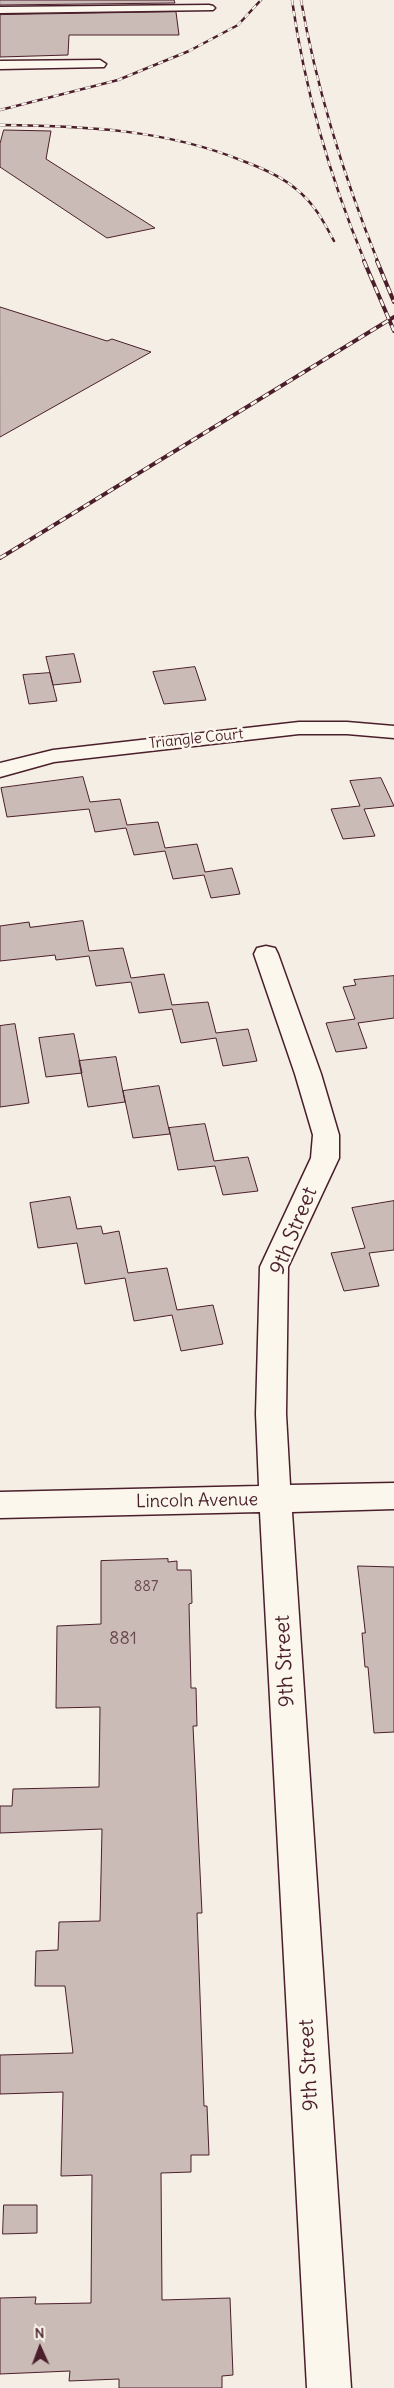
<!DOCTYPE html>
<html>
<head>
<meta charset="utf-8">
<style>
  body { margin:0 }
  #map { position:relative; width:394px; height:2388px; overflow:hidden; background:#f4eee4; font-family:Delius,sans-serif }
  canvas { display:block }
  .north { position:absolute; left:15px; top:2323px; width:50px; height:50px; -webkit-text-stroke:4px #fbf7ec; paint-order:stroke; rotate:358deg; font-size:14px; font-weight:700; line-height:20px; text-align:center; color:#4a1f2b }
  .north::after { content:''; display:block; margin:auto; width:18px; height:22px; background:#4a1f2b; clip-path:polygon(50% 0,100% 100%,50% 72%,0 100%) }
</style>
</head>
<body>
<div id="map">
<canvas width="394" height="2388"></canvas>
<div class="north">N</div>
</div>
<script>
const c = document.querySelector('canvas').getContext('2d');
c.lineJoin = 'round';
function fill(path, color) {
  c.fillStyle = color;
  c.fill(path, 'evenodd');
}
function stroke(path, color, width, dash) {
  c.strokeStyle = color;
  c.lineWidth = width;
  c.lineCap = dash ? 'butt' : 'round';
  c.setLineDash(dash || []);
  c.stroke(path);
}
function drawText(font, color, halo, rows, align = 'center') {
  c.font = font + ' Delius,sans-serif';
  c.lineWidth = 5;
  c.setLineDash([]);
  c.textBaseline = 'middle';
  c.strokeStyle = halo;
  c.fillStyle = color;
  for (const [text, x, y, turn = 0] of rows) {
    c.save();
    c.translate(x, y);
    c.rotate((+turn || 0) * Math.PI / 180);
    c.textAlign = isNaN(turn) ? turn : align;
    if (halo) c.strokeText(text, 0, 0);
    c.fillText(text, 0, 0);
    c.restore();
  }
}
const building = new Path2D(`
  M0,0H174L175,3L0,5Z
  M176,12L179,35H69L68,55L0,57V15Z
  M4,130L51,131L46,159L155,228L107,238L0,167V144Z
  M0,307L107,341L112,339L151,352L0,437Z
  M74,654L81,682L53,685L46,657Z
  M195,667L206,700L164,704L153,672Z
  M50,673L57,701L29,704L23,675Z
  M83,777L90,802L120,799L127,825L158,822L165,848L197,844L205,872L232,868L240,894L211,898L204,875L173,879L165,851L134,855L126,828L95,832L89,809L7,817L1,788Z
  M381,778L394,806L364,809L375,836L343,839L331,809L360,806L350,781Z
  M83,921L89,951L123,948L131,978L164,974L172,1005L208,1002L216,1033L248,1029L257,1061L223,1066L216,1038L181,1043L172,1009L139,1013L131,982L96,986L89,956L56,960L55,955L0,961V926L29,922L30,927Z
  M394,976V1018L358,1023L367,1048L336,1052L326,1023L355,1019L343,987L356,985L354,980Z
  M15,1024L29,1103L0,1107V1026Z
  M74,1034L82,1073L46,1077L39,1038Z
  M116,1057L125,1102L88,1107L79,1061Z
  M159,1086L170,1134L133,1138L123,1091Z
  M205,1124L214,1161L248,1157L258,1191L223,1195L215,1166L178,1170L169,1128Z
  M70,1197L77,1229L101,1226L103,1234L119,1231L128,1273L167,1268L177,1310L213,1305L223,1344L181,1351L172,1315L134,1321L125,1278L85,1284L77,1243L38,1248L30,1203Z
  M394,1201V1250L369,1253L379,1286L344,1291L331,1253L365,1248L352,1208Z
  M168,1559V1562L177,1561V1570H191L192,1603L189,1604L191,1688H196L197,1726H193L202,1913H197L204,2106H207L209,2155H191V2172L161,2173L162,2300L230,2298L233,2375L222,2376V2388H119V2379L69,2381L70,2371L0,2374V2298L36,2297L35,2304L91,2303L92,2175L61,2176L63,2092L0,2094V2055L73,2053L65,1986H35L36,1951L58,1950L59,1922L100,1921L102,1829L0,1833V1806H12L13,1789L99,1787L100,1707L56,1708L57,1626L101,1624V1561Z
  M358,1566L394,1567V1732L374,1733L368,1667H365L362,1633H365Z
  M4,2205H37V2233L3,2234Z`);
fill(building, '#cabbb6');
stroke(building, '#4a1f2b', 1);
const street = new Path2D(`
  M209,5L213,6L215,8L213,10L0,13V7Z
  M100,60L106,64L104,67L0,69V61Z
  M299,722H347L394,726V738L347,734H299L54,762L0,777V763L53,750Z
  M266,946L275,948L278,954L321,1074L339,1135V1158L288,1267L286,1414L290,1485L394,1483V1509L292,1512L351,2388H307L260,1512L0,1518V1492L259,1486L256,1414L260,1267L311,1158L313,1135L295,1074L254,954L257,948Z`);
stroke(street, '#4a1f2b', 3);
fill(street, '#fbf7ec');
const railFar1 = new Path2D(`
  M292,0C305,91 330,178 365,262
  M301,0C317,91 344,177 378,262
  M0,110L118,80L189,51L238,25L261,0
  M0,125C83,126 165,129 243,161C262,168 281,176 296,189C314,203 324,222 334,241`);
const rail = new Path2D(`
  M364,261L394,331
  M377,261L394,302
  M0,558L394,317`);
stroke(railFar1, '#4a1f2b', 2.5);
stroke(rail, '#4a1f2b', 4);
stroke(railFar1, '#fbf7ec', 2, [5.5]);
stroke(rail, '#fbf7ec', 2.5, [7]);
drawText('15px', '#4a1f2b', '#fbf7ec', [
  ["Triangle Court",196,739,-6]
]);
drawText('15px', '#6a464e', null, [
  ["887",146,1587]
]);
drawText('18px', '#4a1f2b', '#fbf7ec', [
  ["Lincoln Avenue",197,1501,-1]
]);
drawText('18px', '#6a464e', null, [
  ["881",123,1639]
]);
drawText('21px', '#4a1f2b', '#fbf7ec', [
  ["9th Street",294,1231,-68],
  ["9th Street",285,1661,-93],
  ["9th Street",309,2065,-93]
]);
</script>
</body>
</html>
